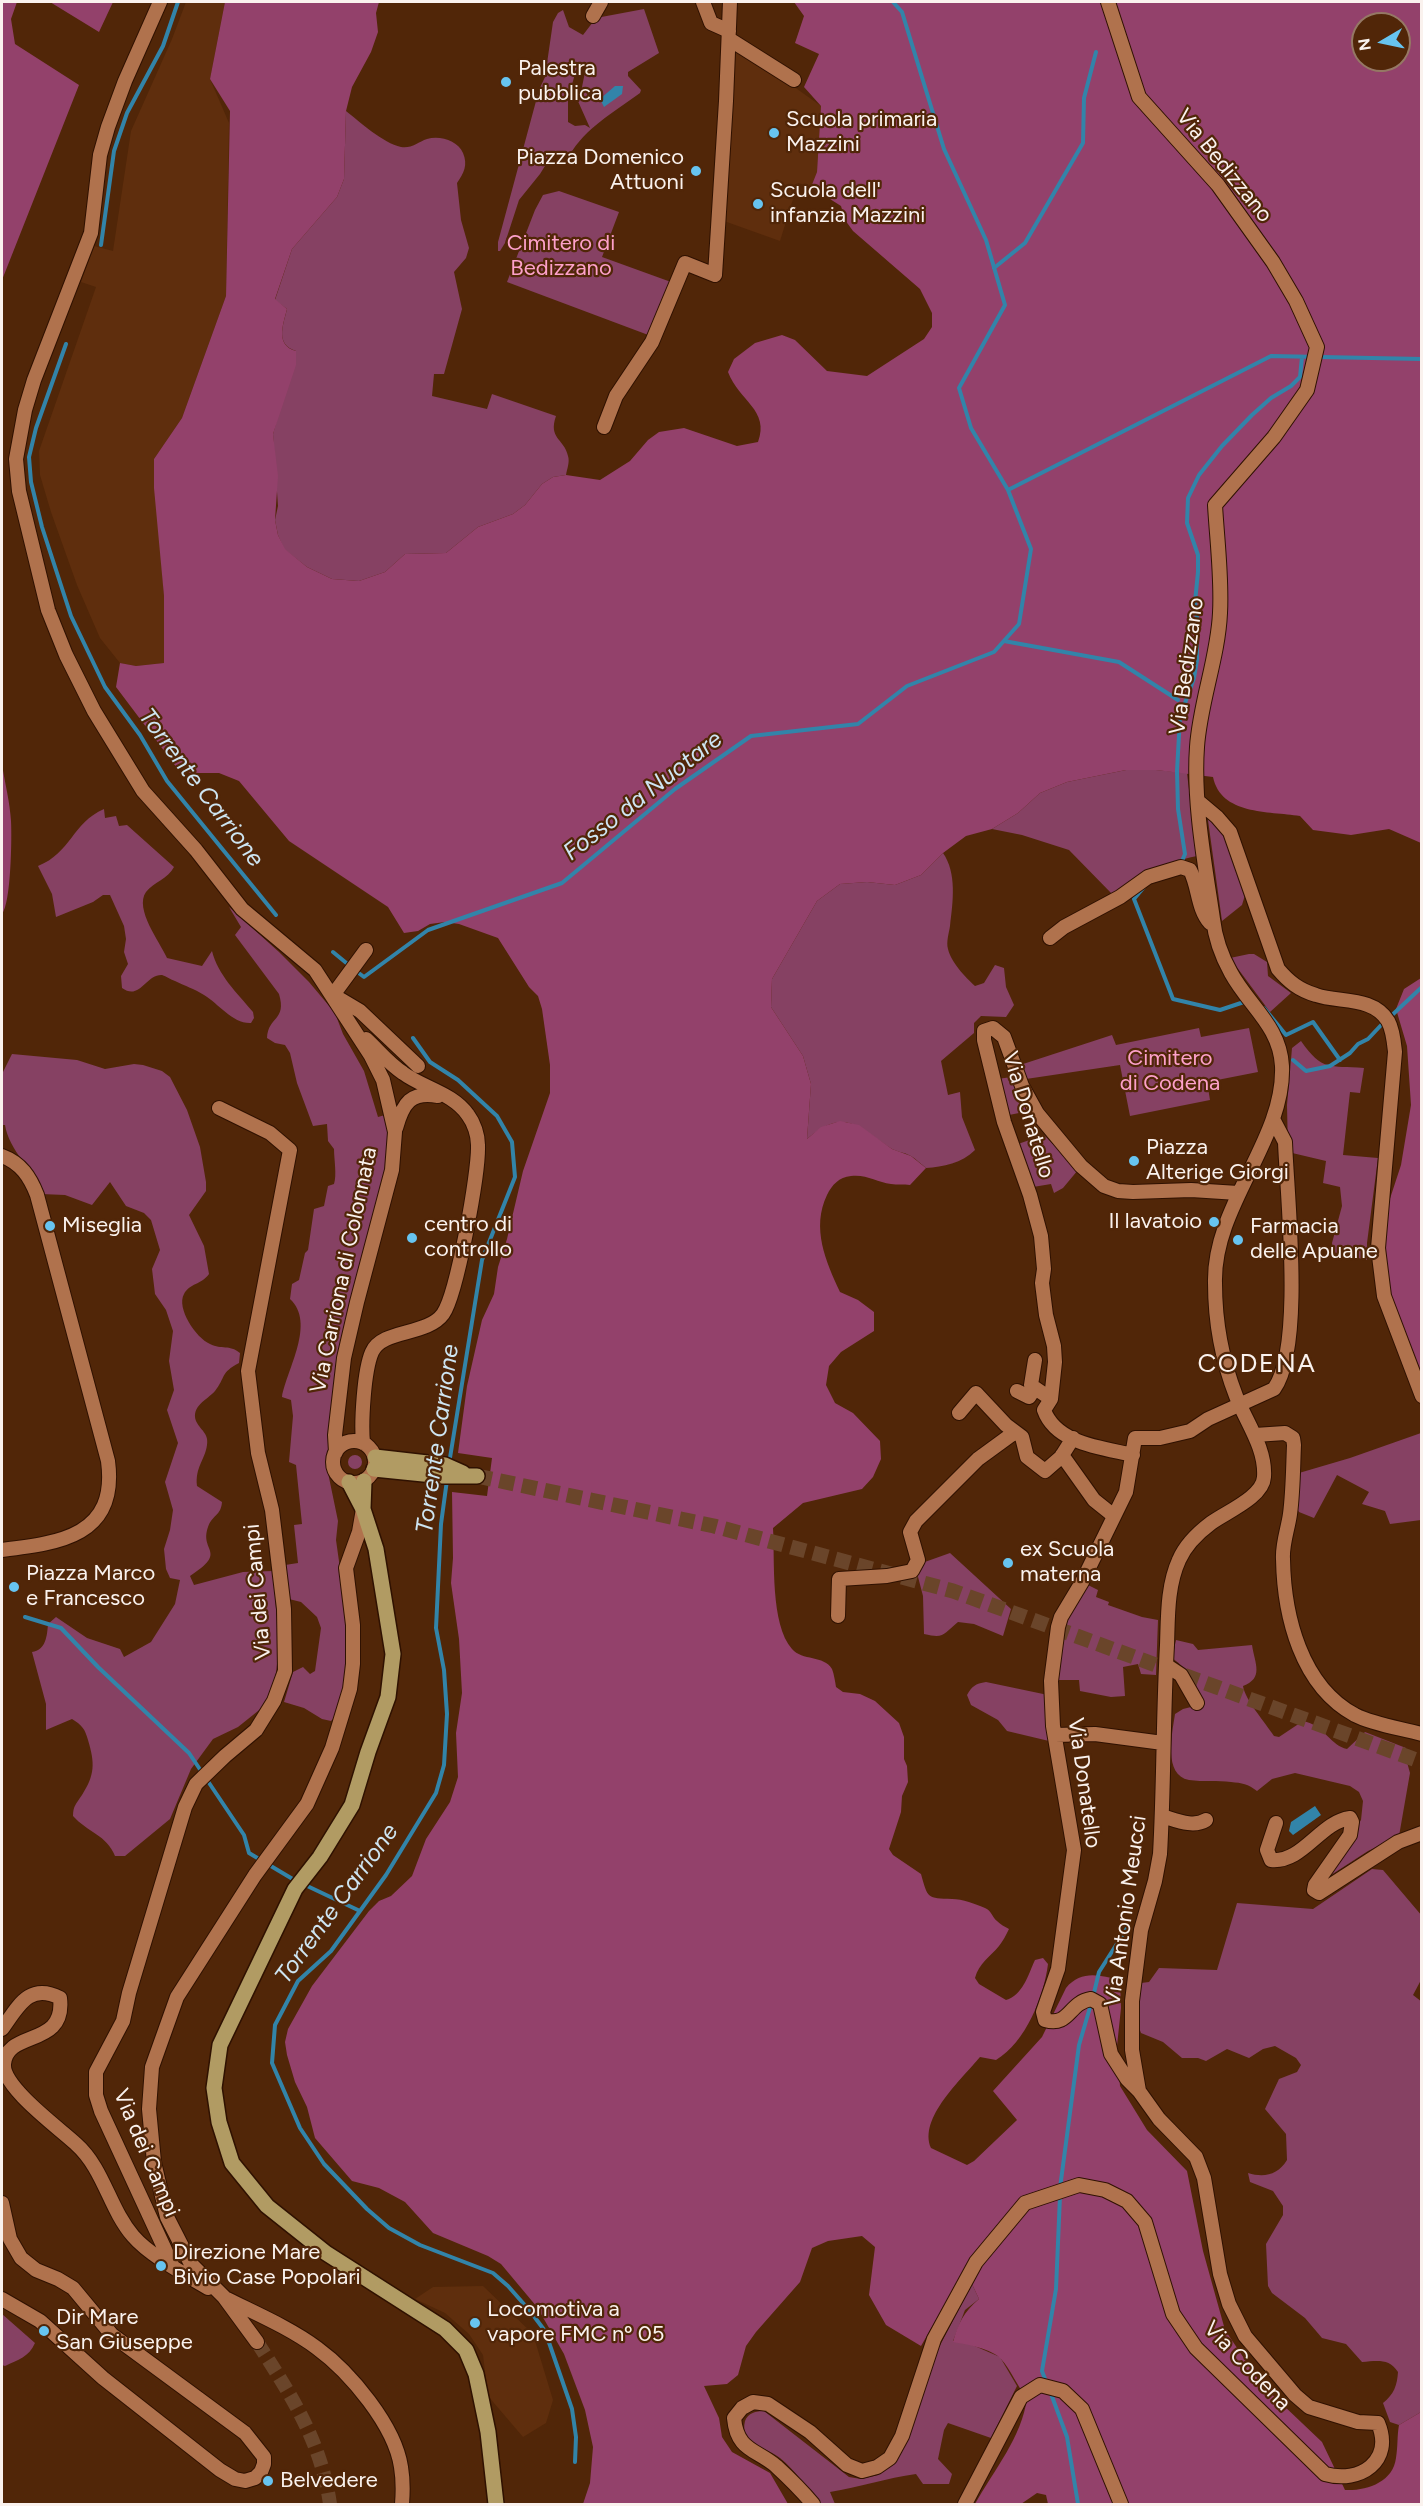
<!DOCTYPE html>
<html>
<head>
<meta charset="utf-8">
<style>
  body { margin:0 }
  #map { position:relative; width:1423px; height:2506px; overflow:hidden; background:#512608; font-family:Figtree,sans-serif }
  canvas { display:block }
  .frame { position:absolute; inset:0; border:3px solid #faf2ee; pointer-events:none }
  .north { position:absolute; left:1351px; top:12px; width:60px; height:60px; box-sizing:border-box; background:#512608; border:2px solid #957864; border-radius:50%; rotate:261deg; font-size:16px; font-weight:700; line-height:24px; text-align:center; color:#faf2ee }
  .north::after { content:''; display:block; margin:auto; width:21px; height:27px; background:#67c4f0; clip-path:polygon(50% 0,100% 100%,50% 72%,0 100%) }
</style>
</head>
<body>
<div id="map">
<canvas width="1423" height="2506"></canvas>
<div class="frame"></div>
<div class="north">N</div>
</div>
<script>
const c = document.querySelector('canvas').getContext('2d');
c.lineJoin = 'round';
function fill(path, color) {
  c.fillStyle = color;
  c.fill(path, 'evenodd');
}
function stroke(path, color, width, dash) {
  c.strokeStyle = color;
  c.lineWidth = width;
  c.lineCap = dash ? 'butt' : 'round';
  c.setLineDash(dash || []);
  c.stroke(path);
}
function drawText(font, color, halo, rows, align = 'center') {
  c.font = font + ' Figtree,sans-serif';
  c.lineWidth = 4.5;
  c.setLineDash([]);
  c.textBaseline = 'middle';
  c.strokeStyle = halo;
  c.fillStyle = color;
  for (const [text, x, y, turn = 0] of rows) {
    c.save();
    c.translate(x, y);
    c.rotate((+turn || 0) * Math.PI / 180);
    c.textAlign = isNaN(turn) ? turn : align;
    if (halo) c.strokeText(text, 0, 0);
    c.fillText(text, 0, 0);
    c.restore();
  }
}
fill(new Path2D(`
  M186,2H225L210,79L229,123L226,296L182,418L154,459L164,596V663L136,666L120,663L100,638L77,585L51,512L40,475L39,451L96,287L81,282L94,246L113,251L131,131L172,39Z
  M738,47L821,106L817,172L811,187L798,183L780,241L724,221L732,55Z
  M483,2286L533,2334L553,2400L546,2423L523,2437L488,2396L483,2355L469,2334L445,2313L415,2299L433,2287Z`), '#5f2e0d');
fill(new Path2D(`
  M644,9L659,53L628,72V76L641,90L640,93C614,112 585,128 569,156L553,153L540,174L519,200L505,243L500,251H498V242L539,90L545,77L553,22L558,13L563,10L569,27L583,35L596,18ZM578,64L586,67L580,97L577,99L590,128L585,125L575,126L568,122V98Z
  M346,111C360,122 383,143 401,147C411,149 418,142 427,139C440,135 458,141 463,153C468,165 464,173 457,183L461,220L469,248L466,258L454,272L462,309L444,374H434L432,396L487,409L492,394L556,416C548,439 564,438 568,456C570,462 567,469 566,475L553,477L542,484L525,505L513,514L478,527L446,553L405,554L385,572L359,581L332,579L307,567L284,549L278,535L275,520L278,506L273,434L296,351C275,344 283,326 287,309L275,300L292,249L337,197L344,179Z
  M559,191L619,212L602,257L671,282L651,336L507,282L535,210L543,195Z
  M1126,770H1156L1187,773L1197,856C1164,862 1140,877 1113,895L1069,850L1022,835L992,829L1018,813L1040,793L1067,782Z
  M104,809L105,818L116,816L119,826L127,825L174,867C168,879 154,882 146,892C134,909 160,942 167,958L202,966L212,951C218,975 237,993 253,1012L254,1018L251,1023C233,1024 219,1004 204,995C195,989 185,986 175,981C171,980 166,976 162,975C146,974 140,1001 122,988L121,976L128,964L124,952L126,939L124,926L110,895H103L93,902L56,917L52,894L38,866C71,853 72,823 104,809Z
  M1207,813L1223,831L1245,895L1242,905L1222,921Z
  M943,853C957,873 953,902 950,926C949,933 946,942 948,949C951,962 965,977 975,986L984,983L995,965L1004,968L1006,987L1014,1005L1006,1017L981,1016L974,1023V1033L941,1061L948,1095L960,1092L962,1117L975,1150C962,1163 943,1167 926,1168C921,1164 916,1159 911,1156C904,1152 896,1152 889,1147C856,1125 843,1108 807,1139L811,1084L803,1056L771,1007L772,979L817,901L840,884L867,882L895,885L921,875Z
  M229,907L279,952L309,982L335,1013L343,1034L364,1071L378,1117L385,1115L389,1141L386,1170L345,1330L326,1463L338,1521L336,1540L348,1625L346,1677L339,1713L331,1721L322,1719L304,1708L284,1702L293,1672L303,1667L310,1674L315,1671L321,1628L317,1617L301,1602L289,1599L285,1565L298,1563L294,1525L302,1524L296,1465L289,1462L293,1416L291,1400L282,1397C287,1369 316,1323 290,1299L292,1284L299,1280L305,1253L308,1250L314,1209L324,1206L328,1186L334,1184C337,1175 334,1159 334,1149L328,1141L327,1124L313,1126L297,1083L290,1053L285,1045L275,1043L267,1038C268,1016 287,1021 279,994L235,935L241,927Z
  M1249,954H1254L1267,962L1268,976L1291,993L1270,1012L1230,958Z
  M1199,1028L1201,1037L1249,1028L1258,1072L1207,1082L1210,1100L1130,1116L1120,1065L1026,1079L1020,1065L1112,1035L1116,1045Z
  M1301,1041C1323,1072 1329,1065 1364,1068L1360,1093L1350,1092L1343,1155L1378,1158L1367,1243V1260L1333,1252L1332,1243L1342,1206L1340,1187L1323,1183L1326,1161L1288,1152L1287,1105L1292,1048Z
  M12,1054L77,1060L105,1069L134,1064L143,1065L162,1071L170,1077L187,1110L200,1147L206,1182V1191L189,1215L204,1246L209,1274C201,1285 190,1283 184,1294C176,1308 196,1338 210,1344C222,1350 229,1344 240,1353L239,1363C220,1373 226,1377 215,1391C207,1400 191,1406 196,1421C200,1430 209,1433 207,1445C205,1460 195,1467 197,1486L222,1502C221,1516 212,1515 208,1527C199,1552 229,1551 190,1576L194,1585L243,1572L273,1571L279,1646L276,1673L271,1691L263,1707L238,1727L213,1739L191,1769L170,1819L125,1856H115C107,1835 87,1832 73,1816C73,1806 76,1804 82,1795C95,1775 95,1763 88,1740C85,1729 82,1725 72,1719L46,1730V1704L32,1652C46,1650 47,1636 48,1624L56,1617L87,1638L120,1649L124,1657L151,1642L175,1604L180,1580L170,1578L166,1569L164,1549L170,1530L173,1510L165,1482L178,1443L167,1410L174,1390L169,1361L173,1331L166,1310L155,1294L152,1269L160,1250L151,1220L144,1213L126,1206L110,1182L92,1205L65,1195L41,1194C33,1168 9,1151 5,1125H2V1074Z
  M1012,1077L1029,1111L1009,1115L997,1079Z
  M1044,1135L1078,1170L1063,1188L1054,1193L1051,1184L1033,1187L1018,1144Z
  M1421,1433V1520L1390,1524L1385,1511L1362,1504L1369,1492L1337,1475L1314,1518L1299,1512L1296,1507L1299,1473L1350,1458Z
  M348 1462a7 7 0 1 1 14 0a7 7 0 1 1-14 0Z
  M950,1553L1011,1609L1003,1636L974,1624L958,1622C943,1634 945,1639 924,1634L923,1596L917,1573L922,1563Z
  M1086,1584L1098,1590L1096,1597L1109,1602L1108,1605L1142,1617L1158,1620L1156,1675L1141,1674L1138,1664L1123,1667L1125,1696L1111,1697L1080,1691L1079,1680H1056L1062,1626Z
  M1176,1640L1193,1644L1198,1650L1252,1645C1255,1664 1264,1678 1243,1686C1245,1700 1265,1722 1274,1736L1279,1737L1303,1721C1324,1725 1331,1746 1347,1749L1365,1732L1406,1748L1405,1755L1410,1773L1399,1836L1368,1851L1331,1875H1326L1361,1820L1363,1801L1359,1792L1350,1786L1295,1773L1272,1779L1257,1791C1248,1784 1242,1783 1231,1782C1218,1780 1203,1782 1189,1780C1163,1775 1172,1734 1175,1714L1183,1709L1203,1704C1197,1684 1189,1670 1172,1658Z
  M986,1682L1048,1695L1049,1741L1007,1731L998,1720L971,1705L967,1695C972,1686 975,1684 986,1682Z
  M1372,1869L1383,1870L1422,1916L1421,1980L1413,1995L1422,2002L1421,2412L1399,2425L1390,2422L1383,2403C1394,2394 1397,2386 1398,2372C1389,2358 1377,2361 1362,2362L1346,2344L1322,2338L1305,2318L1272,2293L1268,2286L1266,2244L1283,2215V2206L1273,2191L1250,2182L1248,2173C1264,2178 1278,2175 1287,2160L1286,2134L1265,2109L1279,2079L1297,2072L1301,2065L1296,2058L1275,2046L1263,2049L1249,2058L1227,2049L1206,2061L1198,2058H1182L1163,2042L1141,2033L1138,2025L1141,1983L1149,1982L1159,1968L1217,1970L1237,1903L1313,1909Z
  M972,2284L979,2299L965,2310L953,2341L970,2344L1000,2357L1017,2386L991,2438L948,2423L944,2430L938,2459L952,2474L949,2484H923L916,2474C887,2478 859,2487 830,2492L835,2504H819C807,2488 796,2471 780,2458C768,2448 739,2444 745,2421C748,2413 756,2411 764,2411L849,2477L861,2479L878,2475L894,2462L935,2355Z
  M2,2314L35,2343C29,2357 18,2360 5,2366L2,2365Z`), '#864163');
fill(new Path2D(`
  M2,2H17L11,19L15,44L79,85L2,280Z
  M50,2H113L99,32Z
  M225,2H379L376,13L378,32L371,52L352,87L346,111L344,179L337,197L292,249L275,299L287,309C283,325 275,345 296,351V365L273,434L278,476L275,520L278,535L285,549L307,567L332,579L359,581L385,572L405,554L446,553L478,527L513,514L525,505L542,484L553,477L566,475L600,480L630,461L648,440L659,432L684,428L737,446L758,442C770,410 739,401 728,372L734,359L755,343L782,335L795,340L827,371L867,376L924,339L932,327V313L920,289L853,231L845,220L841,206L811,187L817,172L821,106L804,87L819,54L795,43L804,16L794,2H1421V843L1389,829L1351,835L1313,830L1300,816C1268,811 1221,815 1213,777L1156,770H1126L1067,782L1040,793L1018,813L992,829L966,836L943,853L921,875L895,885L867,882L840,884L817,901L772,979L771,1007L803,1056L811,1084L807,1139L821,1127L840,1121L859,1125L892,1149L911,1156L926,1168L910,1185C904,1184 897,1185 891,1184C877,1182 866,1174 851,1176C839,1177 832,1185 827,1195C811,1228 826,1262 840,1292L858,1300L874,1312V1331L841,1352L829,1366L826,1385L835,1403L853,1413L880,1441L881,1459L873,1477L862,1489L803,1503L773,1528C775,1560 770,1624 792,1649C802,1661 824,1655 832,1669C834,1674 835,1681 836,1687L843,1692L860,1694L875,1701L899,1723L904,1737V1759L907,1766L908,1782L902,1796L901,1812L889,1849L893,1855L921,1874C928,1899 927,1898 952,1899C962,1899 976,1904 985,1908C992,1911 992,1917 997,1921C1000,1924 1005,1927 1009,1929C1006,1935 1003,1941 999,1946C990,1957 979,1963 975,1978L979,1984L1006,2000C1023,1995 1028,1975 1035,1960L1043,1958L1048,1964C1044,1996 1026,2042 996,2060L980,2057C962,2079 918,2118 931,2148L967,2165L974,2161L1017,2120L993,2091L1042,2037L1066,1988C1081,1970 1099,1975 1120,1980L1121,2008L1117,2046L1120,2086L1147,2130L1187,2171L1203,2251L1225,2330L1262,2385L1322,2442L1345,2490C1367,2491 1393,2482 1396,2458C1398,2446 1397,2436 1399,2425L1421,2412V2504H1048L1046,2495L1037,2493L1021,2504H975C994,2470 1022,2437 1027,2398C1017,2386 1011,2370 1001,2359C993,2349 965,2344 953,2342C958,2323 964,2312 979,2299L972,2284L952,2292L921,2346L886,2325L869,2295L875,2247L862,2236L828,2241L812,2248L800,2282L756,2332L746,2346L738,2375L727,2384L704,2386L719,2418L722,2437L732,2452L770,2473L788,2504H583L590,2483L593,2447L585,2410L564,2354L537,2307L501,2264L488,2256L433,2233L405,2202L379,2188L352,2181L315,2138L307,2107L295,2082L287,2055L285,2042L288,2029L312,1986L369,1911L379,1901L391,1896L412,1876L426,1839L450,1802L458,1777L456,1733L462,1693L459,1639L451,1583L453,1558L452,1492L487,1496L492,1458L458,1453L467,1386L482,1320L494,1294L498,1267L507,1239L523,1171L550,1093V1065L542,1009L538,996L529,987L498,938L459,924L445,922L430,924L418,931L404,933L388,907L289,841L239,781L219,773H191L177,768L116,687L120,663L136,666L164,663V596L154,488V459L182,418L226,296L230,111L210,79ZM1363,24H1399V60H1363Z
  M2,765C5,783 10,803 11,821C12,838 11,903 2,914Z
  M1421,978V1386L1391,1307L1381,1226L1401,1165L1411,1105L1407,1046L1396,1009L1404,989Z`), '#93416b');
fill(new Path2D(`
  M615,86H623L622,94L604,107L600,99Z
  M1315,1806L1321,1815L1293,1835L1289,1831L1291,1822Z`), '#3284a9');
stroke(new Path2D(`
  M101,245L114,151L127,113L163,46L178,2
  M994,268L1025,243L1083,143L1084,98L1096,52
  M66,344L36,428L29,457L31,482L42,527L71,616L105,687L140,735L167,781L276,915
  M1008,490L1271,356L1422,359
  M1004,641L1119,662L1178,700
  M1178,862L1182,861L1185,854L1178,809L1177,771L1180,717L1194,678L1197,660V618L1195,602L1198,572V555L1187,523L1188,498L1199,475L1222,446L1252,415L1271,398L1291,386L1300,377L1302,357
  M1144,887L1134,899L1173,999L1220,1010L1247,1001
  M333,952L350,966
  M356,971L364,977L428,930L562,883L675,789L751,736L858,724L907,686L994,652L1019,624L1031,549L1008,490L971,428L959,388L1005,305L986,240L944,149L902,12L893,2
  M1264,1008L1286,1035L1313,1022L1340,1060
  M1390,1017L1422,987
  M413,1038L430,1062L458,1080L497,1116L512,1142L515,1177L482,1260L449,1464
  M1293,1060L1306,1071L1330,1066L1350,1053L1358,1044L1368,1039L1384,1022
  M447,1480L441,1524L436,1628L444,1670L447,1714L444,1765L436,1793L386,1875L331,1951L298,1981L275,2025L272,2063L300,2128L324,2164L367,2209L389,2228L420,2245L493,2273L508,2286L530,2311L545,2331L572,2409L576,2437L575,2462
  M25,1617L61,1628L98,1667L189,1753L244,1835L249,1853L296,1881
  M303,1884L360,1911
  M1093,1997L1099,1972L1127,1928
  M1060,2188L1079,2045L1091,2004
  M1047,2384L1042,2371L1056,2289L1060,2196
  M1050,2391L1067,2437L1078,2504`), '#3284a9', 4);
stroke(new Path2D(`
  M257,2342C291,2395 321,2441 330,2504`), '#6a452a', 14, [14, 7]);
stroke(new Path2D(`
  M477,1476L714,1526L953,1591L1422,1762`), '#6a452a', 15, [15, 8]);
const minor = new Path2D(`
  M160,2L125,81L108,127L100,155L91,233L34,380L25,410L16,459L19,491L48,610L66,655L94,711L143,791L196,850L242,909L315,970L371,1056L383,1080L395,1132L392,1170L357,1302L344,1358L335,1435L336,1452
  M703,2L711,23L729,31
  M1108,2L1139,97L1218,185L1273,262L1296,301L1317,347L1307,390L1274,437L1215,505C1217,540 1222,578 1220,613C1218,658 1200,702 1197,747C1193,801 1205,865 1213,919C1215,937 1222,957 1231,973C1249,1006 1280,1026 1282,1066C1285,1140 1213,1205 1215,1283C1215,1321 1222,1360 1236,1396C1246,1422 1266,1448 1264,1477C1263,1497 1226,1512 1211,1523C1199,1532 1185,1546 1179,1560C1167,1586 1168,1618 1167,1645C1163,1715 1164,1785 1160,1854L1155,1881L1141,1930L1132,2001V2050L1139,2091
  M593,16L601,2
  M729,39L794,80
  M604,427L616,396L652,342L685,263L715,275L726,101L730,2
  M1198,801L1217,817L1230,832L1278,969C1289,982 1299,990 1316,995C1339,1003 1373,996 1388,1021C1393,1030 1394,1042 1395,1052L1378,1248L1384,1296L1422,1396
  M1050,938L1064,927L1120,897L1148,877L1181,867L1190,870C1199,887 1197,908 1210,923
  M366,950L333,995L360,1011L418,1066
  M396,1128C403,1103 411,1091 438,1096
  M2,1156C21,1163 30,1177 37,1195L108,1461C118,1536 60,1543 2,1550
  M1035,1388L1031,1385L1035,1360
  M1017,1391L1029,1397L1035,1388L1051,1399
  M959,1413L976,1393L1006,1425L1022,1437L1027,1457L1045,1471L1061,1457L1073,1438
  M1255,1435L1285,1433L1293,1438L1294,1445C1293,1468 1293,1491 1290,1514C1288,1529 1282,1544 1283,1559C1284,1616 1301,1686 1355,1715C1375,1725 1400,1728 1422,1734
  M333 1462a21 21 0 1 1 42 0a21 21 0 1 1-42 0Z
  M363,1443C361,1422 364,1370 372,1352C382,1329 427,1336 443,1314C457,1294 479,1172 478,1145C478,1135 474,1123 468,1115C453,1093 423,1088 403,1073C389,1064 378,1050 366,1039
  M1062,1455L1094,1500L1114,1516
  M1133,1455C1103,1448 1056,1444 1044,1410L1051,1399L1055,1362L1054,1346L1046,1315L1042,1283L1044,1269L1041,1236L1030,1195L1004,1122L984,1040V1031L993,1028L1004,1037L1022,1086L1037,1113L1081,1166L1104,1186L1118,1191L1133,1192L1191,1190L1238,1193
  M838,1616L839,1579L887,1576L912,1571L918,1560L910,1532L916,1521L978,1459L1015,1432
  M1166,1665L1181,1675L1197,1703
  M1055,1735L1095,1734L1163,1743
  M1162,1816C1176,1820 1193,1828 1206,1820
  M1276,1823L1267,1850L1271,1860C1303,1863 1320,1822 1350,1818L1352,1822L1350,1835L1315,1885L1314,1890L1319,1893L1398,1842L1422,1833
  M2,2029C18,2007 29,1982 60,1998C66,2048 7,2029 4,2064C2,2087 59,2128 76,2144C104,2169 109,2208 133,2236C149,2255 186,2275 208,2288
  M2,2203L10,2239L21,2258L36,2270L58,2279L73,2288L112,2335L245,2433L264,2457V2464L261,2472L255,2478L245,2481L235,2479L220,2470L103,2378L40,2321L2,2299
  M173,2267L101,2111L96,2095V2072L123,2021L129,1993L185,1807L196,1784L225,1756L256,1730L274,1701L285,1671L284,1609L272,1510L258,1453L248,1371L290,1150L270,1133L219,1108
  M227,2299C257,2314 290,2328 317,2348C350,2372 395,2426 401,2467C403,2479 403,2492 402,2504
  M257,2342L224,2297L191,2264L167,2217L154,2162L149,2109L152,2067L177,1997L255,1875L307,1804L332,1748L350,1689L353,1664V1625L346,1568L359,1532L363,1509
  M813,2504C802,2491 789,2478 776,2466C756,2449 737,2451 734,2418L742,2408L753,2402L768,2404L810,2432L847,2465L862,2471L877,2467L890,2458L902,2436L934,2339L976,2262L1025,2203L1079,2185L1105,2190L1127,2201L1145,2222L1173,2314L1196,2348L1325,2474C1360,2484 1394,2461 1378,2423L1358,2422L1309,2407L1295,2395L1245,2336L1229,2304L1220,2274L1204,2178L1196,2157L1159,2119L1139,2091L1127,2079L1111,2054L1100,2004L1091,1999C1068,2003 1070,2027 1045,2020L1043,2012L1058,1969L1074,1850L1053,1726L1051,1681L1058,1627L1061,1617L1082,1582L1126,1492L1135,1438H1160L1190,1431L1208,1419L1274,1389C1304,1347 1287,1196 1285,1142L1273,1119
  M965,2504L1021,2397L1040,2385L1063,2391L1082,2409L1121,2504`);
const major = new Path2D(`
  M375,1457L445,1465L463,1473
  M374,1469L443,1476H477
  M349,1482L363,1509L376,1549L393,1654L388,1697L368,1752L352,1805L320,1857L295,1889L220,2045L214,2088L219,2122L232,2163L267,2206L326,2253L445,2329L466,2350L476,2374L488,2432L496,2504
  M363,1509L364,1481`);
stroke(minor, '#2f1101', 16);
stroke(major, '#2f1101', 18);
stroke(minor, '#b0724d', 14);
stroke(major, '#b19b63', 15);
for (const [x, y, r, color] of [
  [506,82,6,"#67c4f0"],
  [774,133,6,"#67c4f0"],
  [696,171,6,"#67c4f0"],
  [758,204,6,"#67c4f0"],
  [1134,1161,6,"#67c4f0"],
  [1214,1222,6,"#67c4f0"],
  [50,1226,6,"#67c4f0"],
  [412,1238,6,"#67c4f0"],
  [1238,1240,6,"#67c4f0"],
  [1008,1563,6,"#67c4f0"],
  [14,1587,6,"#67c4f0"],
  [161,2266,6,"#67c4f0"],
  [475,2323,6,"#67c4f0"],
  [44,2331,6,"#67c4f0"],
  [268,2481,6,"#67c4f0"]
]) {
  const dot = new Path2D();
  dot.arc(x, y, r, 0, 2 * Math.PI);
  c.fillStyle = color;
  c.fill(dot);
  stroke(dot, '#512608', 2);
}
drawText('22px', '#faf2ee', '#512608', [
  ["Palestra",518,69],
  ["pubblica",518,94],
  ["Scuola primaria",786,120],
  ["Mazzini",786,145],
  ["Piazza Domenico",684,158,"right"],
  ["Attuoni",684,183,"right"],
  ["Scuola dell'",770,191],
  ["infanzia Mazzini",770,216],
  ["Piazza",1146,1148],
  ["Alterige Giorgi",1146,1173],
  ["Il lavatoio",1202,1222,"right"],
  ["centro di",424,1225],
  ["controllo",424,1250],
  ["Miseglia",62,1226],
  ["Farmacia",1250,1227],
  ["delle Apuane",1250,1252],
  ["ex Scuola",1020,1550],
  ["materna",1020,1575],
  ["Piazza Marco",26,1574],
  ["e Francesco",26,1599],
  ["Direzione Mare",173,2253],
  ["Bivio Case Popolari",173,2278],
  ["Locomotiva a",487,2310],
  ["vapore FMC nº 05",487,2335],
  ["Dir Mare",56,2318],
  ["San Giuseppe",56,2343],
  ["Belvedere",280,2481]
], 'left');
drawText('22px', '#faf2ee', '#512608', [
  ["Via Bedizzano",1224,166,51],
  ["Via Bedizzano",1187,666,-82],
  ["Via Donatello",1028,1115,73],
  ["Via Carriona di Colonnata",344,1270,-78],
  ["Via dei Campi",258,1592,-95],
  ["Via Donatello",1084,1783,82],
  ["Via Antonio Meucci",1126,1911,-82],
  ["Via dei Campi",146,2153,67],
  ["Via Codena",1247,2366,46]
]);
drawText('22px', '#fda1cb', '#512608', [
  ["Cimitero di",561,244],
  ["Bedizzano",561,269],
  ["Cimitero",1170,1059],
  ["di Codena",1170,1084]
]);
drawText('italic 24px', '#cee5f2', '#512608', [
  ["Torrente Carrione",201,788,53],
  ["Fosso da Nuotare",643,796,-38],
  ["Torrente Carrione",438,1439,-82],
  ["Torrente Carrione",337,1904,-54]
]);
c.letterSpacing = '1.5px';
drawText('26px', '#faf2ee', '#512608', [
  ["CODENA",1257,1364]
]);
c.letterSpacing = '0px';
</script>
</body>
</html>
